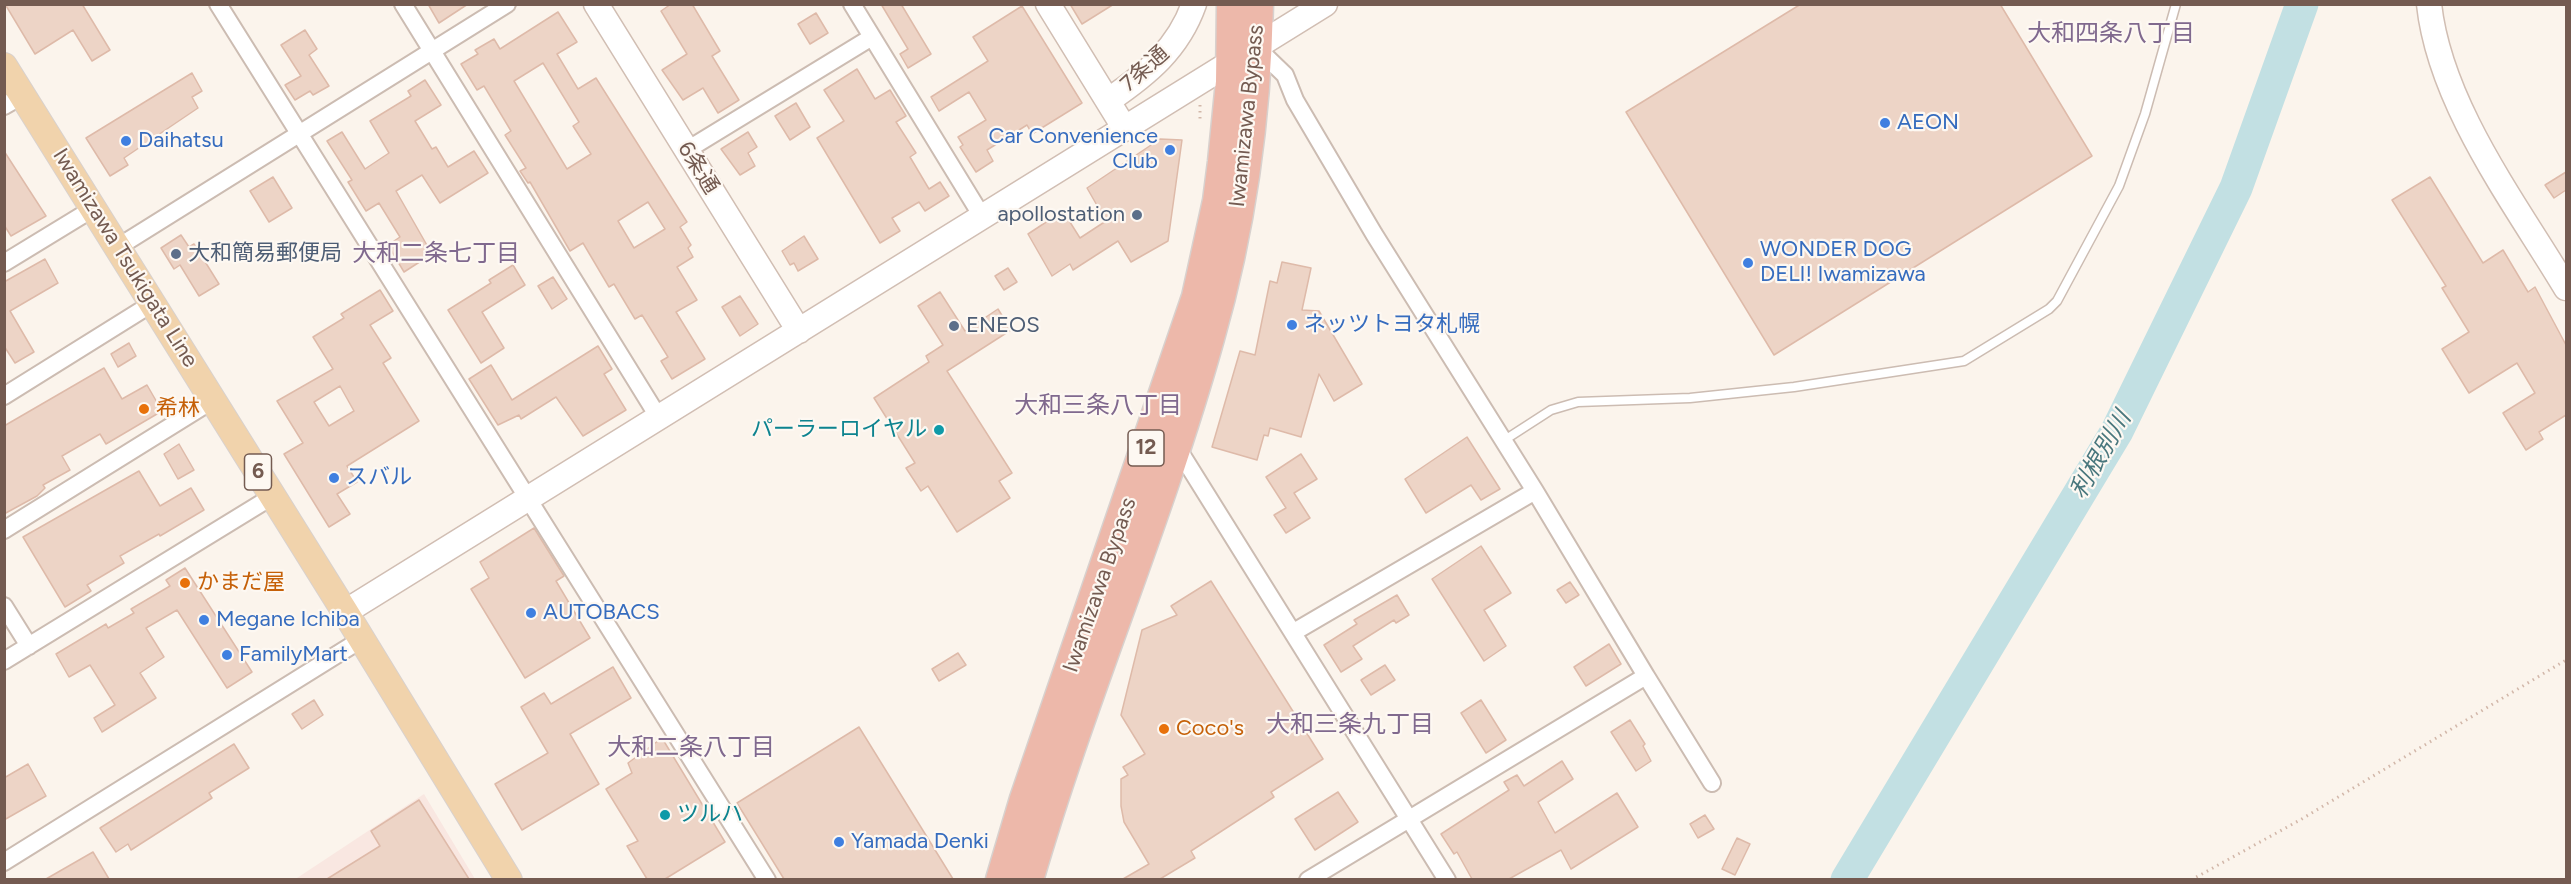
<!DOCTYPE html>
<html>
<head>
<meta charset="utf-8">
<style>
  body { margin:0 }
  #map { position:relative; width:2571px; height:884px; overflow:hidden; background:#fbf4ec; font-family:Figtree,sans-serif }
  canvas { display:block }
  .frame { position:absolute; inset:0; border:6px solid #745b51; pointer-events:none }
</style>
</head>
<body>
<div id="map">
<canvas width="2571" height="884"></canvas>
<div class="frame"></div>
</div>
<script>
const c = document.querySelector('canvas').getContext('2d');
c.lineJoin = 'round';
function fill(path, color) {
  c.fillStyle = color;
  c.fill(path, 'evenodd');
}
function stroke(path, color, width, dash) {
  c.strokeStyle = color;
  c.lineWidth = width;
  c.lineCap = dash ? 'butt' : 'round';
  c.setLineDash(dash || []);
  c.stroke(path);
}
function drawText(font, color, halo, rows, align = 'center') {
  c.font = font + ' Figtree,"Noto Sans JP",sans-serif';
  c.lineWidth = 4.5;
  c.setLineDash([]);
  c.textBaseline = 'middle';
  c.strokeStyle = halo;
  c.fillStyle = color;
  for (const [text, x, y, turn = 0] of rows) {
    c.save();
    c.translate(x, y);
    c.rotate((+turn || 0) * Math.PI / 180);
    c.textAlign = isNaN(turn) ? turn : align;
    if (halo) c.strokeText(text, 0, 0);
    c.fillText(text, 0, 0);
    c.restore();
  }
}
fill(new Path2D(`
  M424,794L475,879L294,880Z`), '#f9e7e1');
stroke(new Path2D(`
  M1847,880L2117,431L2236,188L2302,4`), '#c2e0e3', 33);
const building = new Path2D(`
  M5,4H82L110,50L92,61L73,30L35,54Z
  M428,4H468L439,23Z
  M671,4H692L720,51L712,56L739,100L718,113L703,88L683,100L662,70L687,54L661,11Z
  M881,4H901L931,54L908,68L900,54L908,49Z
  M1070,4H1114L1082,24Z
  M1801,4H2000L2092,156L1774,355L1626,112Z
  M1022,6L1082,103L1032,134L1027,125L987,150L993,161L976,172L960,147L963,145L958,137L986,120L969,92L939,111L931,97L988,61L973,37Z
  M558,12L577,42L557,54L578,89L596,78L687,222L680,227L691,245L688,248L693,257L677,267L697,300L676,312L705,359L672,379L661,361L668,357L642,315L635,319L614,284L609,287L583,243L570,251L530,182L528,183L520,171L526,168L505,135L511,131L484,86L477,90L461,64L478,54L475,50L494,39L500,49ZM543,63L579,122L573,126L591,154L567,169L514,81ZM648,202L665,229L634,248L618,221Z
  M816,13L828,33L810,44L798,24Z
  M305,30L317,49L309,55L329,86L313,95L310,91L295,100L285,85L301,76L281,45Z
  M857,69L875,99L890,90L906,116L896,122L916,153L910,157L929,189L940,182L949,196L925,211L919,202L892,218L900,231L880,243L817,138L844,121L824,90Z
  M192,73L202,91L192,97L198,108L124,158L128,165L110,176L86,138Z
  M425,80L441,105L415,121L432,149L436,147L448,167L474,151L488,173L440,203L422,175L396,191L432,254L404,272L388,245L400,237L379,203L366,211L348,182L352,180L327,141L342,132L365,169L389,153L370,121L411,96L408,91Z
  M796,103L810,127L790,140L775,116Z
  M748,132L757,147L748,153L755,166L740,175L721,149Z
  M1160,139L1182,140L1168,241L1131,262L1118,241L1073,270L1070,264L1052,276L1028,234L1063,211L1080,238L1106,221L1087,188Z
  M4,151L46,216L11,236L4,225Z
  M2566,172V190L2554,198L2545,185Z
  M273,177L292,208L269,222L250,191Z
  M2430,177L2483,263L2503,250L2528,292L2535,287L2566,345V415L2539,432L2543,439L2526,450L2503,413L2535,393L2517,363L2469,393L2442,349L2469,332L2442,288L2446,286L2392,200Z
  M181,235L189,247L194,244L219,284L199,296L180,265L174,269L161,248Z
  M804,236L818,259L798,271L794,263L790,265L782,251Z
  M45,259L58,283L10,311L34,352L15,363L4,346V282Z
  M1282,262L1311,268L1302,310L1319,311L1362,384L1334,401L1319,374L1301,437L1270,428L1268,436L1264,435L1257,460L1212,447L1240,351L1255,355L1270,281L1277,283Z
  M513,265L525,285L482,312L504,348L481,363L448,310L491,283L489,280Z
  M1008,268L1017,282L1004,290L995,276Z
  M553,277L567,299L552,309L538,286Z
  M380,290L393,311L370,325L391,358L383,363L419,421L347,466L357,482L337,494L350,514L329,527L284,454L303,443L277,401L333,369L313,337L344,318L341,314ZM340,386L354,411L329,426L314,402Z
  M940,292L965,331L998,309L1011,330L947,371L1012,473L999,481L1010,498L957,532L928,486L921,491L906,468L915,463L874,398L929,362L926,356L943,345L918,306Z
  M740,296L758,324L740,336L722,307Z
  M129,343L136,356L118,367L111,354Z
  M598,346L612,369L604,374L626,410L583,436L556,397L521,419L519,415L498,425L469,379L491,365L512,400Z
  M104,368L122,399L147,385L162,411L106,444L100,434L62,456L70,470L43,485L45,488L37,496L4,514V426Z
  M1467,437L1500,489L1481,500L1471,485L1426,513L1405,479Z
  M179,444L194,470L178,479L164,454Z
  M1301,454L1317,479L1294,493L1310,518L1286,533L1274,515L1286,508L1266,477Z
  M139,471L160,506L191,488L204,510L160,536L159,534L120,556L124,563L87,585L91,591L65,607L23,537Z
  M534,528L564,576L556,581L590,638L525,678L471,589L489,578L480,562Z
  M1481,546L1511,593L1484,610L1506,646L1484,661L1432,579Z
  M185,568L252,672L227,688L177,610L146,628L164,657L140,673L156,698L102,732L94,718L115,705L90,665L69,677L56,654L106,624L108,628L134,613L131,609L170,586L166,580Z
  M1211,581L1323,759L1271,792L1274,797L1191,851L1195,858L1160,879H1123L1149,864L1124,822L1121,806V779L1128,775L1123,767L1145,754L1121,715L1142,630L1177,615L1171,606Z
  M1570,582L1579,595L1566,603L1557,590Z
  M1397,595L1409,615L1396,623L1394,620L1353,646L1362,659L1341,672L1324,645L1357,624L1354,620Z
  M1609,644L1621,664L1586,686L1574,667Z
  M958,653L966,665L939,681L932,669Z
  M1385,665L1395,680L1371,695L1361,680Z
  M613,667L631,698L570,734L599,784L522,830L495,784L548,753L521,707L544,693L551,704Z
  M314,700L323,715L302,729L292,714Z
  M1481,700L1506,740L1486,753L1461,713Z
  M1630,720L1645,744L1643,746L1651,761L1636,771L1611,732Z
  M859,727L953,879H784L737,803Z
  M662,738L725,842L665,879H647L627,846L638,841L606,789L632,773L628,763Z
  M234,744L249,768L209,793L212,798L131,850L128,844L116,852L100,828Z
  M1562,761L1573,779L1538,802L1555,833L1617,793L1638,827L1571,869L1561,850L1509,879H1472L1457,852L1454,854L1441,834L1509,790L1504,782L1517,775L1524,786Z
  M28,764L46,796L4,820V778Z
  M1338,792L1358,822L1315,850L1295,819Z
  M419,800L469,879H327L380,846L371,831Z
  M1705,815L1714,829L1698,838L1690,824Z
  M1737,838L1750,844L1735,875L1722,869Z
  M93,852L109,879H46Z`);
fill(building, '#edd4c6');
stroke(building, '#debaa9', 1.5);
const lane = new Path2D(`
  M1503,441L1551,410L1578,402L1690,398L1794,387L1964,361L2049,309L2057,301L2119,186L2145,114L2176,4`);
const street = new Path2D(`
  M218,4L767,880
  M403,4L659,418
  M852,4L983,218
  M1257,48L1285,75L1295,100L1374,234L1535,491L1646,676L1308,880
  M4,106L23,95
  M687,150L872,37
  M118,247L507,4
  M4,263L94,208
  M4,396L153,303
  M1175,444L1447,880
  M4,530L213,400
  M4,606L29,646
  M1294,632L1535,491
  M4,661L273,496
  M1646,676L1712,783
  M4,862L362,639`);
const secondary = new Path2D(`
  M596,4L799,331
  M1048,4L1125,129
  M2429,4C2440,105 2515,203 2566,288
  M1109,100C1147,74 1178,49 1194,4
  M345,612L1325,4`);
const primary = new Path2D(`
  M4,66L345,612L509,880`);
const highway = new Path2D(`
  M1001,880L1025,799L1197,297L1218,201L1223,162L1231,82L1232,4
  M1028,880C1081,697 1158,521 1209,338C1240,230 1256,116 1258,4`);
stroke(lane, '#ccbcb2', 11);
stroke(street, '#ccbcb2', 20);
stroke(secondary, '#d1beb3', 27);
stroke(primary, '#d8d1ce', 28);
stroke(highway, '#d8d1ce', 33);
stroke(new Path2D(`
  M1200,105V121
  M2191,880L2300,820L2566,660`), '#d2b7a9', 3, [1.5, 4.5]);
stroke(lane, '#fff', 8);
stroke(street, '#fff', 16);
stroke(secondary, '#fff', 24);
stroke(primary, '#f1d3ac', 26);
stroke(highway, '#edb8aa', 30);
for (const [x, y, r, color] of [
  [1885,123,6,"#3f7fe0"],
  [126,141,6,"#3f7fe0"],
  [1170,150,6,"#3f7fe0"],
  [1137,215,6,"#5c6f8a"],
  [176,254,6,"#5c6f8a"],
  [1748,263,6,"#3f7fe0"],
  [1292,325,6,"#3f7fe0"],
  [954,326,6,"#5c6f8a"],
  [144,409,6,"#e8710a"],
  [939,430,6,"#0f9aa8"],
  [334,478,6,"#3f7fe0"],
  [185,583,6,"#e8710a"],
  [531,613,6,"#3f7fe0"],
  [204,620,6,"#3f7fe0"],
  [227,655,6,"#3f7fe0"],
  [1164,729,6,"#e8710a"],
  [665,815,6,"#0f9aa8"],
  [839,842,6,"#3f7fe0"]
]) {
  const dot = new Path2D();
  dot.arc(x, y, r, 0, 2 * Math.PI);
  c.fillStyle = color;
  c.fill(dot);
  stroke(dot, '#fdf8f2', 2);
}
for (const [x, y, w] of [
  [1146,448,36],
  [258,472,27]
]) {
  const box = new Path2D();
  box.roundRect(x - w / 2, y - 18, w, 36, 4.5);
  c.fillStyle = '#fdf8f2';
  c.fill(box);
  stroke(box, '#745b51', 1.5);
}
drawText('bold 21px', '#745b51', null, [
  ["12",1146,448],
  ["6",258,472]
]);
drawText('22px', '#745b51', '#fdf8f2', [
  ["7条通",1145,69,-42],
  ["Iwamizawa Bypass",1247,116,-84],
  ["6条通",698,168,58],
  ["Iwamizawa Tsukigata Line",125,258,58],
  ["Iwamizawa Bypass",1100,585,-71]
]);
drawText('22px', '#366cbe', '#fdf8f2', [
  ["AEON",1897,123],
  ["Car Convenience",1158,137,"right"],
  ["Club",1158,162,"right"],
  ["Daihatsu",138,141],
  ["WONDER DOG",1760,250],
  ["DELI! Iwamizawa",1760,275],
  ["ネッツトヨタ札幌",1304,325],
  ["スバル",346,478],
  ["AUTOBACS",543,613],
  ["Megane Ichiba",216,620],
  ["FamilyMart",239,655],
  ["Yamada Denki",851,842]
], 'left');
drawText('22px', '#4e5e75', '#fdf8f2', [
  ["apollostation",1125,215,"right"],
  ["大和簡易郵便局",188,254],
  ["ENEOS",966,326]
], 'left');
drawText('22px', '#c56008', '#fdf8f2', [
  ["希林",156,409],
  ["かまだ屋",197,583],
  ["Coco's",1176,729]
], 'left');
drawText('22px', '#0d838f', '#fdf8f2', [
  ["パーラーロイヤル",927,430],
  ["ツルハ",677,815,"left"]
], 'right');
drawText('24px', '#80698e', '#fdf8f2', [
  ["大和四条八丁目",2111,34],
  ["大和二条七丁目",436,254],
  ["大和三条八丁目",1098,406],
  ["大和三条九丁目",1350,725],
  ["大和二条八丁目",691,748]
]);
drawText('italic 24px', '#49777d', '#fdf8f2', [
  ["利根別川",2101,455,-60]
]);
</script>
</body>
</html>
